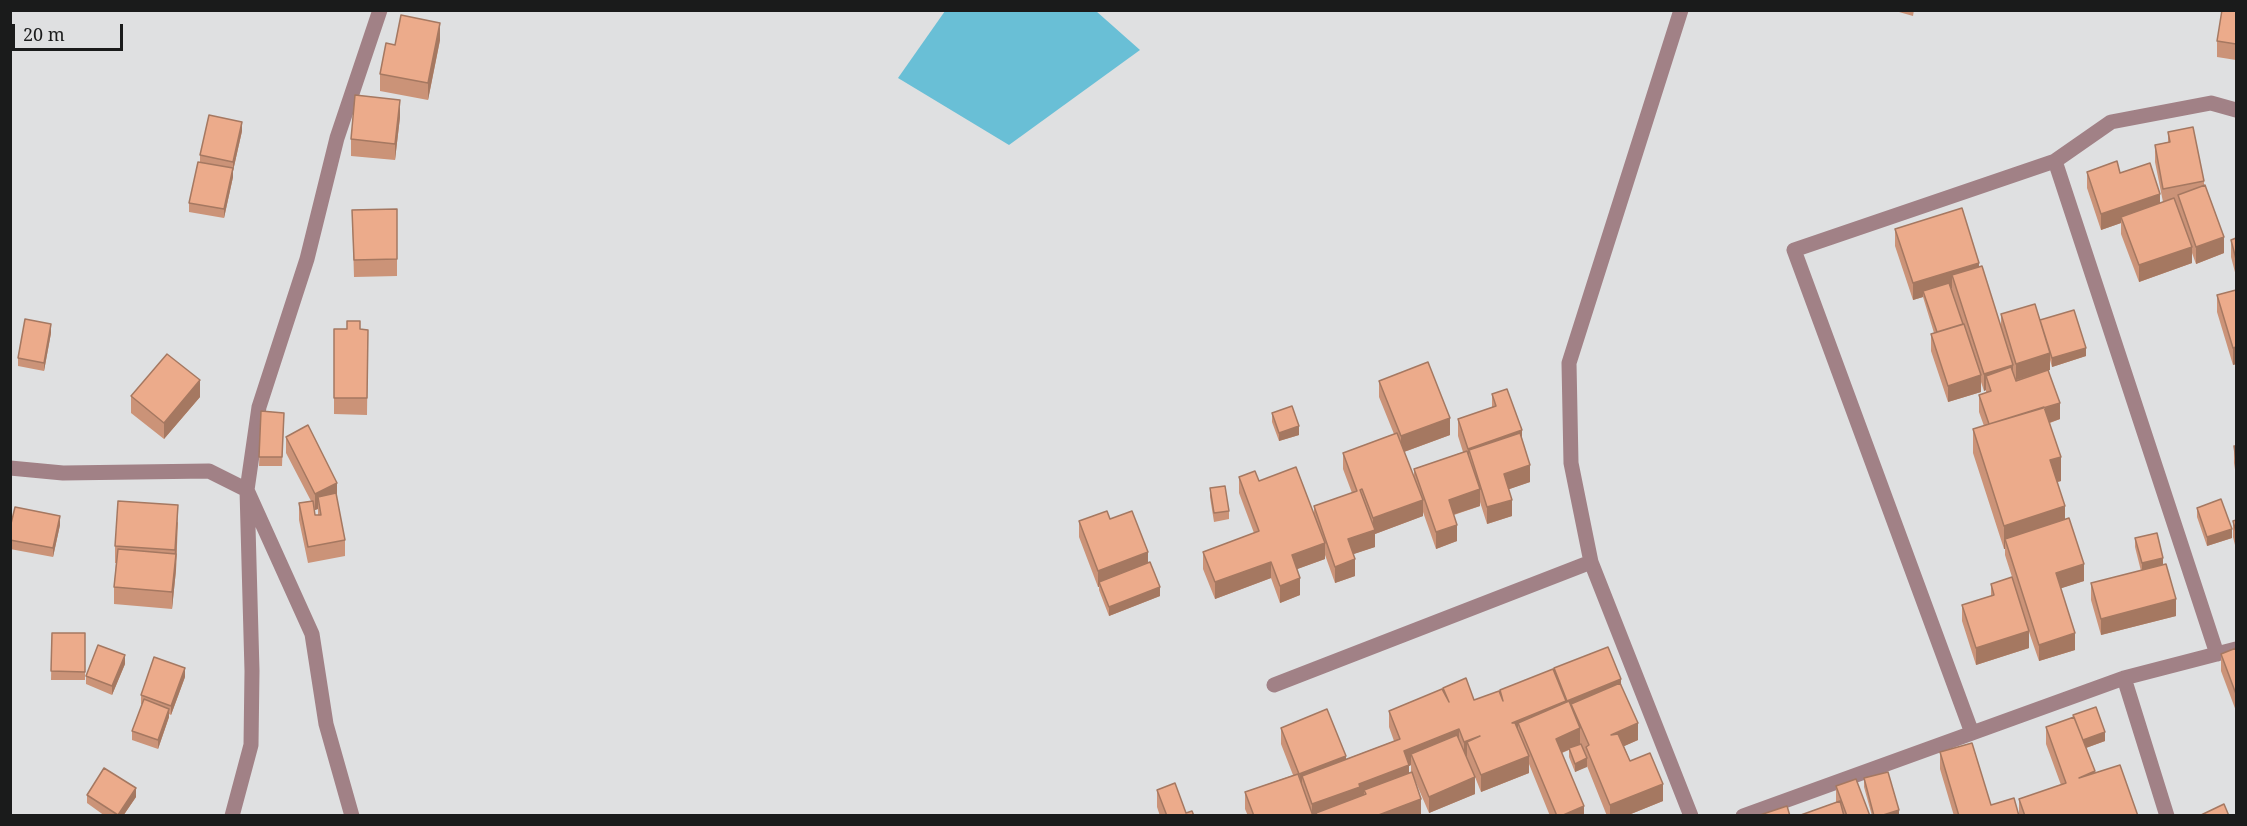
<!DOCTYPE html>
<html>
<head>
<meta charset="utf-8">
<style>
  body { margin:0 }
  #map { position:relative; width:2247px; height:826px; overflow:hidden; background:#dfe0e1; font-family:"Noto Serif",serif }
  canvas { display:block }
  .frame { position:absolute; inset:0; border:12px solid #1a1b1b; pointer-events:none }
  .scale { position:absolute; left:12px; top:24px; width:111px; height:27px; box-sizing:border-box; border:3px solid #1a1b1b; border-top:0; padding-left:8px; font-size:18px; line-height:21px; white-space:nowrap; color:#1a1b1b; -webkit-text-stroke:4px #dfe0e1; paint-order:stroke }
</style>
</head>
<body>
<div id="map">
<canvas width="2247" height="826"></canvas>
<div class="frame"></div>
<div class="scale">20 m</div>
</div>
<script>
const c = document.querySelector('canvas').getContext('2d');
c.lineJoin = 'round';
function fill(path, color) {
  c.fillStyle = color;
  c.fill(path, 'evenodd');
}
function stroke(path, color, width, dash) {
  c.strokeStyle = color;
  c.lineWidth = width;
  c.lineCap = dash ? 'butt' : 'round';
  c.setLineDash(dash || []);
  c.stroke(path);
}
fill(new Path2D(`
  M945,11H1096L1140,50L1009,145L898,78Z`), '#69bfd6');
stroke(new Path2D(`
  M1681,10L1569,363L1571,463L1591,562L1691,816
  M10,468L63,473L209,471L247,490L312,634L326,724L352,816
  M2217,654L2055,161L2111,122L2211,103L2236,110
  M2124,678L2167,816
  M1274,685L1591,562
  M1972,733L1794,250L2055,161
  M232,816L251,745L252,671L247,490L259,407L307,259L337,138L380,10
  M1743,816L2124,678L2236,649`), '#a18186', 15);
fill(new Path2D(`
  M1892,10H1914L1913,16Z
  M2236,10V60L2217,57V41Z
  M440,40L428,100L380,91V74L395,45Z
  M400,117L395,160L351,156V139Z
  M242,131L233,171V177L224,218L189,212V203L200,162V155Z
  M2168,132L2204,181V185L2224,253L2196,264L2192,253V263L2139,282L2121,234V223L2101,230L2087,188V172L2120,173L2160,203L2163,202L2155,162V145L2168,142Z
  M397,209V276L354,277L352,210Z
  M1895,229L1979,266L2001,327V314L2040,322L2086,356L2052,367L2050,360V370H2048L2060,419L2050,423L2061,481L2057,482L2065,519L2084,581L2061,588L2075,650L2039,661L2029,632V648L1976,665L1962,621V605L1991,596V584L2012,577L2005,555V549H2004L1973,453V429L1984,426L1979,412V395L1986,393V390L1984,391L1981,382V392L1948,402L1931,351V334L1934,333L1923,297L1913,300L1895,246Z
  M2236,238V276L2231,257V240Z
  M2236,290V364L2233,365L2217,312V295Z
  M334,329L368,330L367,415L334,414Z
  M51,333L44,371L18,366V358Z
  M1379,381L1450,435L1404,452L1414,477V469L1463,452L1458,436V419L1492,408V394L1522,440L1530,482L1509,489L1512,516L1487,524L1480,502V506L1454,515L1457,541L1436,549L1423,512V516L1375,534V547L1353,554L1355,576L1335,583L1325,555V559L1297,569L1300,595L1280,603L1271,578L1215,599L1203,569V552L1254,533L1239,493V477L1259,481L1314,513V506L1352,493L1343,469V453L1394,434L1379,397Z
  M131,396L200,397L164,439L131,413Z
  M261,411L284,413L282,466H259Z
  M1272,413L1299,435L1279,441L1272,422Z
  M286,437L337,499L345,540V556L308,563L299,520V503L311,501L286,453ZM314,508L315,510L318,509V515H315Z
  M2234,446H2236V476L2234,463Z
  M1210,488L1229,511V519L1214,522L1210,497Z
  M2197,508L2232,538L2207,546L2197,517Z
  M1110,519L1148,563L1160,596L1109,616L1099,590V587H1098L1079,537V521Z
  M2236,520V549L2233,537V521Z
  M178,522L176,570L172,609L114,604V587L116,563H115V546Z
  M60,525L53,557L10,549V528Z
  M2135,538L2163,565L2176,616L2101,635L2091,600V583L2141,571L2135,547Z
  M52,633H85V680H51Z
  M2236,648V711L2221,671V654Z
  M125,664L112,695L86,684V676Z
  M1554,668L1621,684L1638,740L1624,746L1630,761L1663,801L1626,816H1607L1587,766L1575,772L1569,757V750L1562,753L1584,816H1550L1529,764V773L1481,792L1475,777V794L1429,813L1411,771V765L1409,766V773L1421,816H1248L1245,809V792L1293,775L1281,744V728L1346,759L1394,741L1389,727V711L1443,691V688L1474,700L1500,694V690L1554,672Z
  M185,677L171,715L169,714V717L158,749L132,740V731L142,704H141V695Z
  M2046,727L2105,741L2086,748L2095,773L2138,816H1954L1940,769V752L1991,805L2019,813V799L2061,785L2046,744Z
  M1864,778L1899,816H1872L1864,787Z
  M1836,786L1870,816H1798L1836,803Z
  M1157,790L1186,813L1194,816H1160L1157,807Z
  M87,795L136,797L123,816H105L87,803Z`), '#cb9378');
fill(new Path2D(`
  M440,23V40L428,100V83Z
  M400,100V117L395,160V144Z
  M242,122V131L233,171V162Z
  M233,168V177L224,218V209Z
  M2160,194V210L2121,217V223L2101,230V214Z
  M2224,237V253L2196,264V247Z
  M2192,247V263L2139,282V265Z
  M1979,263V280L1952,275V288L1925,296L1923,291V297L1913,300V283Z
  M51,324V333L44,371V363Z
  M2236,347V364L2233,365V348Z
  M2086,348V356L2052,367V358Z
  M2050,353V370L2016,380V364Z
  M2013,365V381L1986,376V390L1984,391V374Z
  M1981,375V392L1948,402V386Z
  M200,380V397L164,439V423Z
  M2060,403V419L1990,443V426Z
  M1450,418V435L1401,453V436Z
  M1299,426V435L1279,441V433Z
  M1522,430V447L1469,450V465L1468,466V449Z
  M2061,457V481L2050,484V460Z
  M1530,465V482L1504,491V474Z
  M337,483V499L318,497V509L315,510V494Z
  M1480,489V506L1449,516V500Z
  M1423,500V516L1375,534V547L1348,556V539L1373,531V518Z
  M1512,500V516L1487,524V507Z
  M178,505L176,570L172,609V592Z
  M2065,506V530L2005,539V549H2004V526Z
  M60,516V525L53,557V548Z
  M1457,525V541L1436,549V532Z
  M2232,529V538L2207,546V537Z
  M1325,543V559L1292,571V555Z
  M1148,552V569L1099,582V587H1098V571Z
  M2163,558V567L2142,572V563Z
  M1355,559V576L1335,583V567Z
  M1271,562V578L1215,599V582Z
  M2084,564V581L2056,590V573Z
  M1300,578V595L1280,603V586Z
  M1160,587V596L1109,616V607Z
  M2176,599V616L2101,635V619Z
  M2029,631V648L1976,665V648Z
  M2075,633V650L2039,661V645Z
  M125,655V664L112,695V686Z
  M185,668V677L171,715V706Z
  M1621,679V696L1571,704V716L1567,718V701Z
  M1566,701V718L1518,723V737L1512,723Z
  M169,709V717L158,749V740Z
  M1638,723V740L1611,752V735Z
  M1580,728V745L1556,755V739Z
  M1459,729V746L1411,754V765L1409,766V782L1366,794L1364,790V798L1316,813V816H1312V804L1359,784L1404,751Z
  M2105,732V741L2083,749V740Z
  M1480,736L1467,742V758L1464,759V742Z
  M1346,756V772L1302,776V790L1299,774Z
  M1529,756V773L1481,792V775Z
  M1587,758V767L1575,772V764Z
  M1475,777V794L1429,813V797Z
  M1663,784V801L1626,816H1610V805Z
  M136,788V797L123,816H118Z
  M1421,799V816H1376Z
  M1584,806V816H1561Z
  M1899,810V816H1880Z`), '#a57861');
const building = new Path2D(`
  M2222,10H2236V44L2217,41Z
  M401,15L440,23L428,83L380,74L386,43L395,45Z
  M355,95L400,100L395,144L351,139Z
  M209,115L242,122L233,162L200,155Z
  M2193,127L2204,181L2163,189L2155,145L2170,142L2168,132Z
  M2117,161L2120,173L2150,163L2160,194L2101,214L2087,172Z
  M198,162L233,168L224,209L189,203Z
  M2205,185L2224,237L2196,247L2178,195Z
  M2174,198L2192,247L2139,265L2121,217Z
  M1962,208L1979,263L1913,283L1895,229Z
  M397,209V259L354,260L352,210Z
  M2236,238V259L2231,240Z
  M1982,266L2013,365L1984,374L1952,275Z
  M1949,283L1963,324L1937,332L1923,291Z
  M2236,290V347L2233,348L2217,295Z
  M2035,304L2050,353L2016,364L2001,314Z
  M2074,310L2086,348L2052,358L2040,320Z
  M25,319L51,324L44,363L18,358Z
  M347,321H360V329L368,330L367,398H334V329H347Z
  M1964,324L1981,375L1948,386L1931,334Z
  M167,354L200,380L164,423L131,396Z
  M1428,362L1450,418L1401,436L1379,381Z
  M2011,367L2016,381L2048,370L2060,403L1989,424L1979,395L1991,391L1986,376Z
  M1507,389L1522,430L1468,449L1458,419L1496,406L1492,394Z
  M1292,406L1299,426L1279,433L1272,413Z
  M2044,407L2061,457L2050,460L2065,506L2004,526L1973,429Z
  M261,411L284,413L282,457H259Z
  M308,425L337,483L315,494L286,437Z
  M1397,433L1423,500L1373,518L1362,489L1360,490L1375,530L1348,539L1355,559L1335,567L1314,506L1357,491L1343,453Z
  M1520,433L1530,465L1504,474L1512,500L1487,507L1469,450Z
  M2234,446H2236V460Z
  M1467,451L1480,489L1449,500L1457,525L1436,532L1414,469Z
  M1296,467L1325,543L1292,555L1300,578L1280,586L1271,562L1215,582L1203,552L1259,531L1239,477L1255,471L1259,481Z
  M1225,486L1229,511L1214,513L1210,488Z
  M336,493L345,540L308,547L299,503L313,501L315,515H321L318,497Z
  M2221,499L2232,529L2207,537L2197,508Z
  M118,501L178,505L175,550L115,546Z
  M15,507L60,516L53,548L10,540V528Z
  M1107,511L1110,519L1132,511L1148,552L1098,571L1079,521Z
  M2069,518L2084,564L2056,573L2075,633L2039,645L2005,539Z
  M2236,520V532L2233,521Z
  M2157,533L2163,558L2142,563L2135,538Z
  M118,549L176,554L172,592L114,587Z
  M1150,562L1160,587L1109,607L1099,582Z
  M2166,564L2176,599L2101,619L2091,583Z
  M2012,577L2029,631L1976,648L1962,605L1994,595L1991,584Z
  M52,633H85V672L51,671Z
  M98,645L125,655L112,686L86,676Z
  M1608,647L1621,679L1567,701L1554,668Z
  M2236,648V694L2221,654Z
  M154,657L185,668L171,706L141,695Z
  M1553,669L1566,701L1512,723H1515L1529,756L1481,775L1467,742L1480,736L1464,742L1459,729L1404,751L1409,765L1359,784L1360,787L1312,804L1302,776L1400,739L1389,711L1442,689L1449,702L1443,688L1466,678L1474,700L1499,691L1503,701L1500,690Z
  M1620,683L1638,723L1611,735L1618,734L1630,761L1650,753L1663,784L1610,805L1586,747L1589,745L1571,704Z
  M144,699L169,709L158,740L132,731Z
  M1569,701L1580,728L1556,739L1584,806L1561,816H1557L1518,723Z
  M2096,707L2105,732L2083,740L2073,715Z
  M1327,709L1346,756L1299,774L1281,728Z
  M2074,717L2095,771L2079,778L2120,765L2138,816H2025L2019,799L2066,783L2046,727Z
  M1457,735L1475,777L1429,797L1411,754Z
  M1972,743L1991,805L2014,798L2019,816H1959L1940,752Z
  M1581,744L1587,758L1575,764L1569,748Z
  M104,768L136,788L118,815L87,795Z
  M1412,772L1421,799L1376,816H1317L1316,813L1366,794L1364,790Z
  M1888,772L1899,810L1880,816H1874L1864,778Z
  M1298,774L1313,816H1254L1245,792Z
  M1856,779L1870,816H1847L1836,786Z
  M1175,783L1186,813L1192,811L1194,816H1167L1157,790Z
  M1840,801L1844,816H1798Z
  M2224,804L2229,816H2199Z
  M1787,806L1790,816H1757Z`);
fill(building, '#ecab8b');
stroke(building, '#a57861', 1.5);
</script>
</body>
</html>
